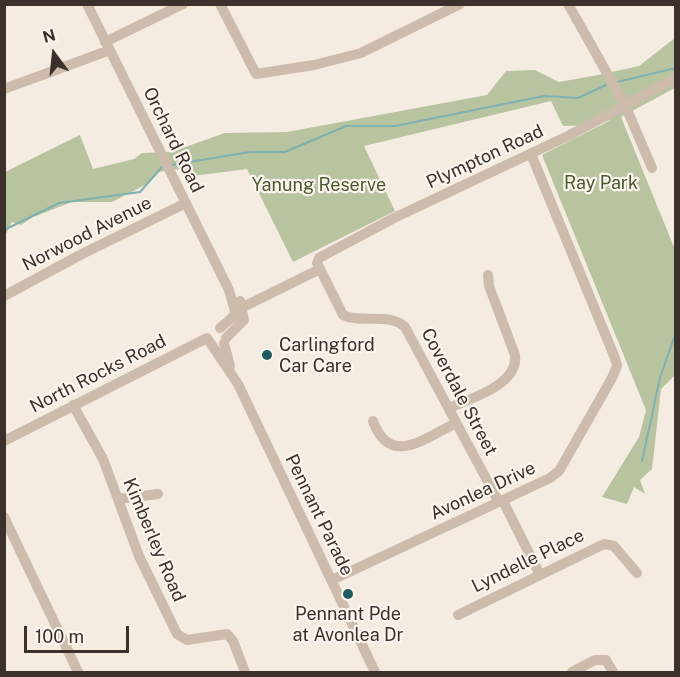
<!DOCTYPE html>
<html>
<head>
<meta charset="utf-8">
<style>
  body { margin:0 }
  #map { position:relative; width:680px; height:677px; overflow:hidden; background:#f4ebe1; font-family:"Public Sans",sans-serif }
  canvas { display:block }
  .frame { position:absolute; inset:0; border:6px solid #3b302b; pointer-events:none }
  .north { position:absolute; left:24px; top:24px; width:60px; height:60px; -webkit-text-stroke:4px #fbf5ee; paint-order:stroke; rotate:345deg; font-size:16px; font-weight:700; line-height:24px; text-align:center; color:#3b302b }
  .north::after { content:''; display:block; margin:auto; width:21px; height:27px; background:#3b302b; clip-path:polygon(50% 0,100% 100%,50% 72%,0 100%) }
  .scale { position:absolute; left:24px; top:626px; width:105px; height:27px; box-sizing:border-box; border:3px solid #3b302b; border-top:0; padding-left:8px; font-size:18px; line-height:21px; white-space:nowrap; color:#3b302b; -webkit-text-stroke:4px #fbf5ee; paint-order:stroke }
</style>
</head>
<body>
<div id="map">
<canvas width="680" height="677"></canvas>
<div class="frame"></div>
<div class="north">N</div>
<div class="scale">100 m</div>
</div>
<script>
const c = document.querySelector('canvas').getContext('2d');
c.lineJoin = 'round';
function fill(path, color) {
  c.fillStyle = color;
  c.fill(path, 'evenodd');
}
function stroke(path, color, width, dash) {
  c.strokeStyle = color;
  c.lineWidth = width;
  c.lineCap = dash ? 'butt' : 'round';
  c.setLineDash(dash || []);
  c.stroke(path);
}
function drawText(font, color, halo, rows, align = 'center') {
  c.font = font + ' "Public Sans",sans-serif';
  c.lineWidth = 4.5;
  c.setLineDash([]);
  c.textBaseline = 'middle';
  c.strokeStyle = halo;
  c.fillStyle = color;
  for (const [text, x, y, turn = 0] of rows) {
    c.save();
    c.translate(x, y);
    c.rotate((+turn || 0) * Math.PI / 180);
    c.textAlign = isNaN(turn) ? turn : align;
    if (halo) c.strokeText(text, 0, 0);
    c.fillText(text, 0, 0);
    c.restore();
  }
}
fill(new Path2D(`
  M675,38V88L621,117L676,252L675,375L661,389L652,469L640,480L645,494L634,487L627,504L602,497L639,437L646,410L542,155L611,120L589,125L563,126L551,101L364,146L395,211L293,262L247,169L184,177L180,169L158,172L145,185L112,202H72L33,217L21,225L12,222L5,236V172L80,135L93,169L134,159L142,153L171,152L225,133L287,132L487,95L506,71L535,70L559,82L598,75L639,66Z`), '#b8c4a0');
stroke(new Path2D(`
  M617,82L676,68
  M171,165L250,152H285L346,126H395L544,96L578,98L606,85
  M4,230L59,203L140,192L162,167
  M642,461L660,378L676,332`), '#7fb0b2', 2);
stroke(new Path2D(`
  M87,4L229,290L235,311
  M220,4L256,74L314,65L361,53L460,4
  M568,4L625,105L652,168
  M105,42L183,4
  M4,89L110,50
  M4,296L82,254L186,203
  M220,328L234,316L235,311L320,269
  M207,338L238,384L375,672
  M226,338L244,320L240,301
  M224,343L230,366
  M73,405L103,459L139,556L177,634L187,640L227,634L233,641L245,672
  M449,408C471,398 519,385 515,355L489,286L488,275
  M373,421C390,468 425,438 456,423
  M4,441L207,338
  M118,499L158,494
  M4,517L78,672
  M539,573L504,503L496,497L405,327C389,312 361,324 343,315L317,263L319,258L394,218L568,136L676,78
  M332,580L550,478L559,471L612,378L617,366L615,358L531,154
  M458,615L604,544L614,546L637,573
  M572,672L595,660H606L613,672`), '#cdbbac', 10);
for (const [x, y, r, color] of [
  [267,355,6,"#1f5a5e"],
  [348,594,6,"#1f5a5e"]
]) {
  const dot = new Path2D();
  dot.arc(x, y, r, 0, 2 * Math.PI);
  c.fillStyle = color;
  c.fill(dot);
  stroke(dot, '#fbf5ee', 2);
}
drawText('18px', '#3b302b', '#fbf5ee', [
  ["Orchard Road",173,140,64],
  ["Plympton Road",485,157,-25],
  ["Norwood Avenue",87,234,-27],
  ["North Rocks Road",98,374,-27],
  ["Coverdale Street",459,392,62],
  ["Avonlea Drive",483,491,-25],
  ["Pennant Parade",319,515,64],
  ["Kimberley Road",154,540,67],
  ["Lyndelle Place",528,561,-26]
]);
drawText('18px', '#4a5a2e', '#fbf5ee', [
  ["Ray Park",601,183],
  ["Yanung Reserve",319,185]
]);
drawText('18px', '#3b302b', '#fbf5ee', [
  ["Carlingford",279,345],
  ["Car Care",279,366],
  ["Pennant Pde",348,614,"center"],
  ["at Avonlea Dr",348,635,"center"]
], 'left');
</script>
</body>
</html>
